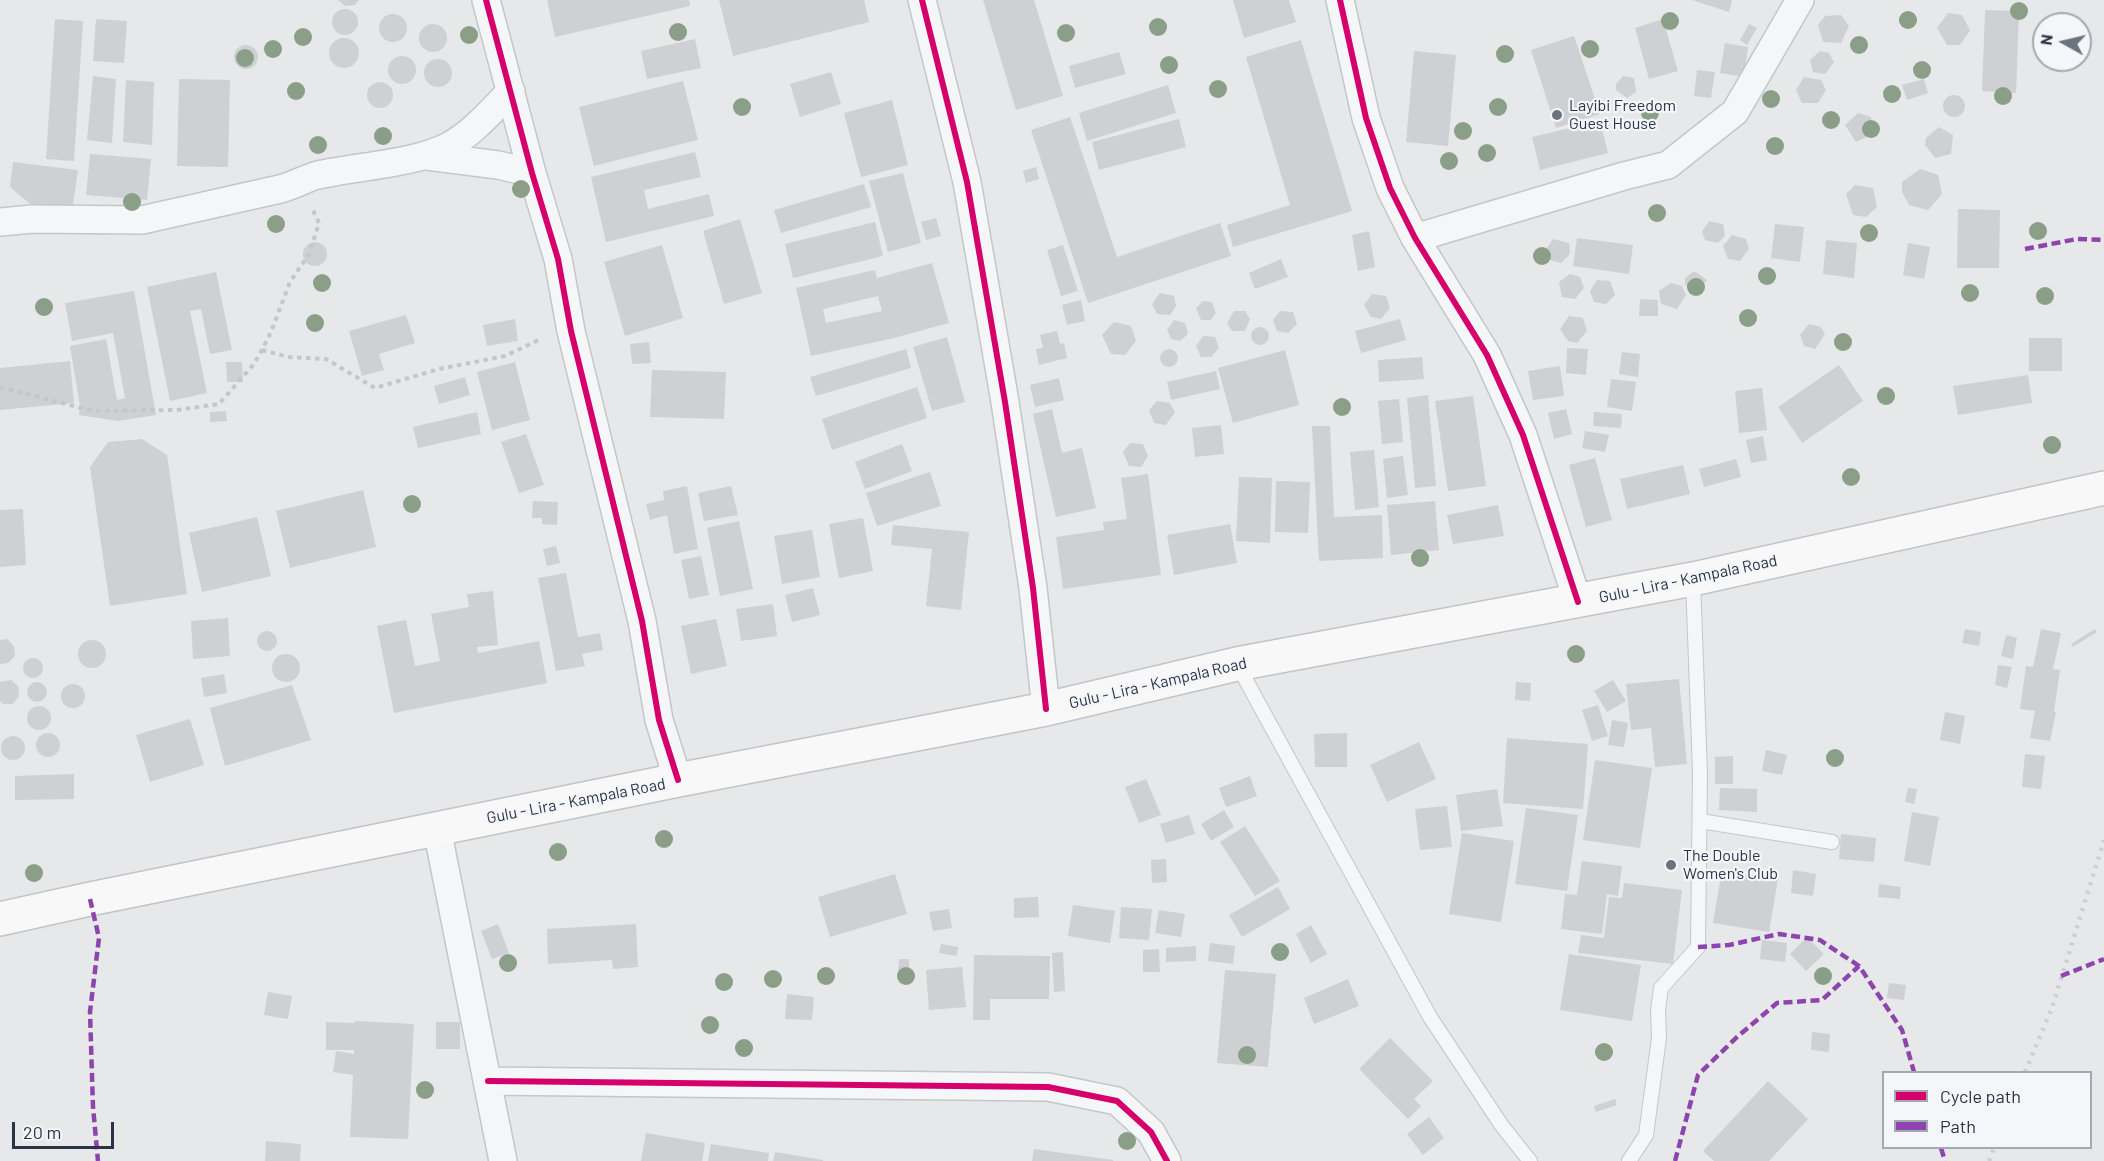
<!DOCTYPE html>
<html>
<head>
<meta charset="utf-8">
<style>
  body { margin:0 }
  #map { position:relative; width:2104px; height:1161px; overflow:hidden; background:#e6e8ea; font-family:Barlow,sans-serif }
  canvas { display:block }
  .legend { position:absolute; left:1882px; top:1071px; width:210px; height:78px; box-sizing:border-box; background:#f4f6f9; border:2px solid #a4a8b1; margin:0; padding:8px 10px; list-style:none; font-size:18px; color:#2b3445 }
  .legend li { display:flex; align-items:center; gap:12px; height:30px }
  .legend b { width:30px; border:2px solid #a4a8b1 }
  .north { position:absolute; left:2032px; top:12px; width:60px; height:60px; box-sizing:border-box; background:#f4f6f9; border:2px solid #a4a8b1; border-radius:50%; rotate:278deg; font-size:16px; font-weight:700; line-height:24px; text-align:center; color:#2b3445 }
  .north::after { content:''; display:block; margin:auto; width:21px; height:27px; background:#6c737f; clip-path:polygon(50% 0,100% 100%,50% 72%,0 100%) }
  .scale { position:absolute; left:12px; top:1122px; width:102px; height:27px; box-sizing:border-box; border:3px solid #2b3445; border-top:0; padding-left:8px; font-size:18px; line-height:21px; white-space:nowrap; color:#2b3445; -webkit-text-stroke:4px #f4f6f9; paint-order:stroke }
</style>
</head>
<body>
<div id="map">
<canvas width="2104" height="1161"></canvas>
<ul class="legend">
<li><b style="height:8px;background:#d6006c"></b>Cycle path</li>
<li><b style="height:8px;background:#8e44ad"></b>Path</li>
</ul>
<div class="north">N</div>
<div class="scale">20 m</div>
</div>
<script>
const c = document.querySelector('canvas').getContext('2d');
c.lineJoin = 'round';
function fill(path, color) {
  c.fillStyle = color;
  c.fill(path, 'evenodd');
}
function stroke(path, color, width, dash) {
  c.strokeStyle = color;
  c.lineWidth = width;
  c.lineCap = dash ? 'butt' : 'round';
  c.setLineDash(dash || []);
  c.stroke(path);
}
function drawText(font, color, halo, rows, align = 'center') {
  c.font = font + ' Barlow,sans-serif';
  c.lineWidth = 4.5;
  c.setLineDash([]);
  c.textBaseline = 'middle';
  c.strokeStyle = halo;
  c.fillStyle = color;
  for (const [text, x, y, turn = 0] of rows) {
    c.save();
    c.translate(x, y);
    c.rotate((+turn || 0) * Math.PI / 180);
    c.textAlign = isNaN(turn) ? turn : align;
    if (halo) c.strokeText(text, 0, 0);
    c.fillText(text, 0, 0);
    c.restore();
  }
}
fill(new Path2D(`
  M338,0H359L355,5L345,6Z
  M547,0H689L690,6L555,37Z
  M719,0H864L869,22L733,56Z
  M983,0H1034L1063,96L1016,110Z
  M1233,0H1289L1296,22L1244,38Z
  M1692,0H1732L1729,12Z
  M332 22a13 13 0 1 1 26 0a13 13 0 1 1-26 0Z
  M1985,10L2019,11L2016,93L1982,91Z
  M1948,13L1962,15L1970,30L1960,45H1947L1937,28Z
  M379 28a14 14 0 1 1 28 0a14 14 0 1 1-28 0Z
  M1841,15L1849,26L1841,43L1823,42L1818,25L1825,16Z
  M55,19L83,21L74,161L46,159Z
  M96,19L127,21L124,63L93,61Z
  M1663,19L1678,71L1649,79L1635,28Z
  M1749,24L1757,28L1747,45L1740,40Z
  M419 38a14 14 0 1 1 28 0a14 14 0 1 1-28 0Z
  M1574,36L1600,114L1556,128L1531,50Z
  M329 53a15 15 0 1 1 30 0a15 15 0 1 1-30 0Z
  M695,39L701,68L647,79L641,51Z
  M1301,40L1352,211L1233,247L1227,225L1290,205L1246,57Z
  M1725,43L1748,47L1744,77L1720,73Z
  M234 57a12 12 0 1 1 24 0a12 12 0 1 1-24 0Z
  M1414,51L1456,55L1448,146L1406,142Z
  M1820,51L1829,53L1834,62L1825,74L1813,72L1810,60Z
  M1119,52L1126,74L1075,88L1069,66Z
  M388 70a14 14 0 1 1 28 0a14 14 0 1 1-28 0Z
  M424 73a14 14 0 1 1 28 0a14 14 0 1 1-28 0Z
  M1697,70L1715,72L1711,98L1694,96Z
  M831,72L841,104L800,117L790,84Z
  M93,76L116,79L112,143L87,140Z
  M1623,76L1634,78L1636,92L1627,98L1616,90V84Z
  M1804,77L1821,80L1826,90L1818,103H1802L1796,90Z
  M179,79L230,80L228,167L177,166Z
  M1924,79L1928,93L1907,100L1902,85Z
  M126,80L154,82L152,145L123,142Z
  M683,81L698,140L594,166L579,107Z
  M367 95a13 13 0 1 1 26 0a13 13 0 1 1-26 0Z
  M1168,85L1176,113L1087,141L1079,113Z
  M1943 106a11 11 0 1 1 22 0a11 11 0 1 1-22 0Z
  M892,100L908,165L861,177L844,113Z
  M1858,113L1871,117L1873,134L1856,142L1845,125Z
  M1070,117L1117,257L1220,223L1231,256L1088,303L1031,130Z
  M1179,119L1186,147L1099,170L1092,142Z
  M1600,121L1608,153L1540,170L1532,137Z
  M1939,127L1953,135L1951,154L1935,158L1925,145L1926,138Z
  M695,152L701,177L644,190L648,209L709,194L714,216L606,242L591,177Z
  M90,154L151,159L147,200L86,195Z
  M13,162L78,170L72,212L34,207L10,187Z
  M1036,167L1039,179L1026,183L1023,171Z
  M1920,169L1938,175L1942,194L1928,210L1909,205L1902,192V182Z
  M903,173L921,243L888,252L869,181Z
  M864,184L871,207L781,233L774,210Z
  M1855,185L1873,188L1877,207L1866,217L1853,215L1846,194Z
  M1958,209L2000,210L1999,268H1957Z
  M936,218L941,236L926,240L921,222Z
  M740,219L762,293L724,304L703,231Z
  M1709,221L1723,224L1725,236L1718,243L1705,240L1702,232Z
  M875,222L883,256L793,278L785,244Z
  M1775,224L1804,227L1800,262L1771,258Z
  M1369,231L1375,267L1358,271L1352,235Z
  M1732,235L1746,239L1749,249L1740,261L1728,259L1723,246Z
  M1577,238L1633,245L1629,274L1573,266Z
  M1553,239L1569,243L1570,254L1561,263L1550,260L1546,249Z
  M1826,240L1857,243L1854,278L1823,274Z
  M303 254a12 12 0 1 1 24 0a12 12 0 1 1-24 0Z
  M1908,243L1930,247L1924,279L1903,275Z
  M662,245L683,318L625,336L604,262Z
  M1063,245L1078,291L1061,296L1047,250Z
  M1281,259L1288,277L1255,289L1249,273Z
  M932,263L949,323L890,339L811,356L796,288L875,270L877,278ZM878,296L882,311L826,323L823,309Z
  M1694,271L1707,280L1696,293L1685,285V278Z
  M216,272L232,350L210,354L201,309L190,311L207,393L170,401L147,287Z
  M1570,274L1580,277L1584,288L1575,299L1562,297L1559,282Z
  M1597,280L1610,281L1615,295L1606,304L1594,302L1590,291Z
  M1671,283L1682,286L1686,295L1677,309L1661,304L1659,291Z
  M134,291L156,415L118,421L79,415L80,406L70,346L106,339L117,400L125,398L113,333L72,341L65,303Z
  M1160,293L1174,296L1176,306L1170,315L1157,314L1152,304Z
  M1372,294L1386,296L1390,308L1381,319L1371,317L1364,305Z
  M1640,299L1658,300V316H1639Z
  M1081,300L1085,321L1067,325L1062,305Z
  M1203,301L1212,302L1216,313L1211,320H1201L1196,308Z
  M1234,311H1245L1250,319L1245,331H1232L1227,323Z
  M1280,311L1293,312L1297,324L1288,333L1277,331L1273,320Z
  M406,315L415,343L379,354L384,370L362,376L349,331Z
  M1569,316L1583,318L1587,331L1577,343L1568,341L1560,329Z
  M515,319L518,341L487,346L483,325Z
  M1400,319L1406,340L1361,353L1355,331Z
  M1174,320L1185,323L1188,334L1180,341L1171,339L1167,330Z
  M1114,322L1131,326L1136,341L1125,355L1111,354L1102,335Z
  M1809,324L1821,327L1825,334L1815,349L1804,346L1800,335Z
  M1251 336a9 9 0 1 1 18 0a9 9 0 1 1-18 0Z
  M1057,331L1060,344L1064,343L1067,358L1039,365L1036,349L1043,348L1040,335Z
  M1203,336L1215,337L1219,348L1211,357H1201L1196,346Z
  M947,337L965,402L932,411L913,347Z
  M2029,338H2062V371H2029Z
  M649,342L651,363L632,364L630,344Z
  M1567,348L1588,349L1586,375L1566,373Z
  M1160 358a9 9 0 1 1 18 0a9 9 0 1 1-18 0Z
  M906,349L911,368L816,396L810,377Z
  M1285,350L1299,405L1233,423L1218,368Z
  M1622,352L1640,354L1638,377L1619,374Z
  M1422,357L1424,379L1379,382L1378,360Z
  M70,361L74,403L0,410V368Z
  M226,362H242L243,382H227Z
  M515,362L530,420L492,430L477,372Z
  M1839,365L1863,401L1802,443L1778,407Z
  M1560,366L1564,396L1533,400L1528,371Z
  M652,370L726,372L724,419L650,417Z
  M1216,371L1220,389L1171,400L1167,382Z
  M2028,375L2032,403L1958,415L1953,386Z
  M465,377L470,395L439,404L434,386Z
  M1059,378L1064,400L1035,407L1030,385Z
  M1611,379L1636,382L1632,411L1607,407Z
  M917,387L927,418L832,450L822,419Z
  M1762,388L1767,430L1739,433L1735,391Z
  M1428,395L1436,486L1415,488L1407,398Z
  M1473,396L1486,486L1448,491L1435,401Z
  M1399,399L1403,442L1382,444L1378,401Z
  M1157,401L1170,403L1175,412L1166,425L1154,423L1149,410Z
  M1052,409L1062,453L1082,448L1096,508L1056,517L1033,414Z
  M1566,409L1572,434L1554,439L1548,413Z
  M226,411L227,421L210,422V412Z
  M477,412L481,434L418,448L413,427Z
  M1594,412L1622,414L1621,428L1593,426Z
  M1221,425L1224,454L1195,457L1192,428Z
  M1312,426H1330L1334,517L1382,515L1383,558L1319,561Z
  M1585,431L1609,435L1605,452L1582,448Z
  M526,434L544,485L519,493L501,442Z
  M1763,436L1767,460L1751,463L1746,440Z
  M142,439L167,455L187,594L110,606L90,467L108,442Z
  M1130,443L1143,444L1148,456L1141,467L1129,466L1123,452Z
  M902,444L912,471L865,489L855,462Z
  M1374,450L1379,507L1355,510L1350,452Z
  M1403,456L1408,495L1387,498L1383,459Z
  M1595,458L1612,520L1586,527L1569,465Z
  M1736,459L1741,477L1704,487L1699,469Z
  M1683,465L1690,494L1627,509L1620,479Z
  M930,472L941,506L877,526L866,493Z
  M1148,474L1161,575L1063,589L1056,537L1104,530L1103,522L1127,519L1121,478Z
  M1239,477L1272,478L1270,543L1236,541Z
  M1276,481L1310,482L1308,533L1275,532Z
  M687,486L698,549L674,554L667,515L650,520L646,504L664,500L663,491Z
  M731,486L738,515L704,521L698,493Z
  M363,490L376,547L290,568L276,511Z
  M533,501L558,502L557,525L542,524V518H532Z
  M1435,501L1439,550L1391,555L1387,505Z
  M1498,505L1504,536L1453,544L1447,515Z
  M23,509L26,565L0,567V510Z
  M257,517L271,576L202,592L189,533Z
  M863,518L873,571L839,578L829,524Z
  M739,521L753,589L720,596L707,528Z
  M1230,524L1237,563L1174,575L1167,535Z
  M893,525L969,532L961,610L926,606L932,549L891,545Z
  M812,530L820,577L782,584L774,536Z
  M556,546L560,563L547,566L543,549Z
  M701,556L709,595L689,599L681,560Z
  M566,573L578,637L600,633L603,650L582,654L585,666L556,671L538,578Z
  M813,588L820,615L792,622L785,595Z
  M493,591L498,645L477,647L478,653L539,641L547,683L394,713L377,626L406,620L415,666L440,661L431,614L469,607L467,594Z
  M773,604L777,636L741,641L736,609Z
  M228,618L230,656L193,659L191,621Z
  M716,619L727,666L691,674L681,626Z
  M1965,629L1981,632L1979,646L1962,643Z
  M2041,629L2061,633L2053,669L2060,670L2054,712H2056L2050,741L2030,738L2035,711L2020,709L2026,666L2033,667Z
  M2095,629L2097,632L2073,647L2071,644Z
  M257 641a10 10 0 1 1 20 0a10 10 0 1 1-20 0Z
  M2006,635L2017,638L2013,659L2001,656Z
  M7,639L14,646L15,656L8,663L0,664V640Z
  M78 654a14 14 0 1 1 28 0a14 14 0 1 1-28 0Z
  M272 668a14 14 0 1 1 28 0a14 14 0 1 1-28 0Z
  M23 668a10 10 0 1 1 20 0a10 10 0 1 1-20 0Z
  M1998,665L2012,667L2007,688L1995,685Z
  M224,674L227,693L204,697L201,678Z
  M1679,679L1687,764L1655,767L1651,728L1631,730L1626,684Z
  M11,680L18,686L19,696L13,704H3L0,701V682Z
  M1613,680L1626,701L1607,712L1594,691Z
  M27 692a10 10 0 1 1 20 0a10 10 0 1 1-20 0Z
  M1516,682L1531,683L1530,701L1515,700Z
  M61 696a12 12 0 1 1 24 0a12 12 0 1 1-24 0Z
  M292,685L311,740L225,766L210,708Z
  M1598,705L1608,736L1592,741L1582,710Z
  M27 718a12 12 0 1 1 24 0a12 12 0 1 1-24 0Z
  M1945,712L1965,716L1960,744L1940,740Z
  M190,719L204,765L150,782L136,735Z
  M1612,720L1628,723L1624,747L1608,745Z
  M36 745a12 12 0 1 1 24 0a12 12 0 1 1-24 0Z
  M1347,733V767H1315L1314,734Z
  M1 748a12 12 0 1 1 24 0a12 12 0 1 1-24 0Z
  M1507,738L1588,744L1583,809L1503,803Z
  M1419,742L1436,779L1387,802L1370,765Z
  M1766,750L1787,755L1782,775L1762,771Z
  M2025,754L2045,756L2041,789L2022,787Z
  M1733,756V784H1715V757Z
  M1595,760L1652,768L1640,848L1583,840Z
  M74,774V799L15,800V776Z
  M1250,776L1257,796L1226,807L1219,788Z
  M1146,779L1161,815L1139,823L1125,787Z
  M1720,788L1757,789V812L1719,810Z
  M1908,788L1917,789L1914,804L1905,802Z
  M1497,789L1503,826L1461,831L1456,795Z
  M1447,806L1452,847L1420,850L1415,809Z
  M1526,808L1578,815L1567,891L1515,884Z
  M1224,810L1234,827L1211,841L1201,824Z
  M1912,812L1939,817L1930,866L1904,861Z
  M1189,815L1195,834L1166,843L1160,824Z
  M1245,826L1280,881L1255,896L1220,842Z
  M1462,833L1514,841L1501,922L1449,914Z
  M1841,834L1876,838L1874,862L1839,859Z
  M1166,859L1167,882L1152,883L1151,860Z
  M1582,861L1622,866L1618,896L1607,894L1602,934L1561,929L1565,894L1577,895Z
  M1722,870L1778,879L1769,932L1713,923Z
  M1793,870L1816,874L1813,896L1791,893Z
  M895,874L907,914L830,937L818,897Z
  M1624,883L1682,890L1673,964L1578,953L1581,935L1604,938L1609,897L1622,898Z
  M1879,884L1901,887L1900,899L1878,897Z
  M1278,887L1290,909L1242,937L1229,915Z
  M1038,897L1039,917L1014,918V898Z
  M1073,905L1115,911L1110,943L1068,936Z
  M1121,907L1152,909L1149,940L1119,938Z
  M949,909L952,928L933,931L929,912Z
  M1159,910L1185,914L1181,937L1155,933Z
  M498,924L509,953L492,959L481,931Z
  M636,924L638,967L613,969L612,960L548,964L547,929Z
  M1311,925L1327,954L1311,963L1296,934Z
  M1807,937L1824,954L1806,971L1790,954Z
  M1762,940L1787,943L1785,962L1760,959Z
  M1210,943L1235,946L1233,964L1208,961Z
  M941,944L958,947L957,956L939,953Z
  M1196,946V961L1166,962V948Z
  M1159,949L1160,972H1143V950Z
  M1063,952L1065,991L1054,992L1052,953Z
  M1569,954L1641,965L1632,1021L1560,1010Z
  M974,955L1050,956L1049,999H990V1020H973Z
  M899,959H909V975H898Z
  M962,967L966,1007L929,1010L926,970Z
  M1225,970L1276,974L1268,1067L1217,1063Z
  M1348,979L1359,1006L1314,1024L1304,998Z
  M1889,983L1906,985L1904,1000L1887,998Z
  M268,992L292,996L288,1019L264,1015Z
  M787,994L814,997L812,1020L785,1019Z
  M355,1021L414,1024L408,1139L350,1137L353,1075L333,1072L336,1051L354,1054V1050H326V1022L355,1023Z
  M436,1022H460V1049H436Z
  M1812,1032L1830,1034L1829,1052L1811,1050Z
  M1390,1038L1433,1081L1414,1099L1421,1106L1408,1119L1359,1069Z
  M1768,1081L1808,1119L1769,1161H1714L1703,1151Z
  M1615,1099L1617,1105L1596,1112L1594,1106Z
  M1429,1117L1444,1138L1423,1155L1407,1134Z
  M646,1133L705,1143L702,1161H641Z
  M266,1141L301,1144L300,1161H265Z
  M711,1144L769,1153L768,1161H708Z
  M1034,1149L1113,1160V1161H1032Z
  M775,1152L823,1160V1161H773Z`), '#ced0d3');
const service = new Path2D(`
  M1237,664L1430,1017L1502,1126L1530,1161
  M1700,821L1832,842
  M1629,1161L1646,1135L1659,1038L1658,1010L1661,988L1698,947L1700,773L1693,579`);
const minor = new Path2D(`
  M486,0L532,173L558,259L571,331L642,621L659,720L678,780
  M922,0L967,182L1005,402L1033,588L1046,709
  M1340,0L1366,118L1390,188L1415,238L1487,355L1523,435L1578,602
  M427,156L498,165L532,173
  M0,222L32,219L142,220L280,189C293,186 306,178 318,175C358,166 414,164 449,146C474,132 491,111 511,91
  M1415,238L1624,176L1668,165L1735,112L1800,0
  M437,829L503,1161
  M488,1081L1048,1087L1117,1101L1151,1132L1167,1161`);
const primary = new Path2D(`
  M0,919L90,899L678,780L1046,709L1237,664L1693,579L2104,488`);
stroke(service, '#c4c6c8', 16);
stroke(minor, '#c4c6c8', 30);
stroke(primary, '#c2c5c8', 36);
stroke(new Path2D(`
  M262,350L288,357L326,359L375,388L439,369L505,356L541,339
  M0,387L93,411L177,410L219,404L254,364L262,350L271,332L290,282L309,254L319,223L313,210`), '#c5c6ca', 4, [4.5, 4.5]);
stroke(service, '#f5f6f7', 14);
stroke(minor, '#f5f6f7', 27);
stroke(primary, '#f8f8f8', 33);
stroke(new Path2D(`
  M2025,1072L2052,1008L2104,840
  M1989,1161L1994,1148`), '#cecfd2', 4.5, [3, 6]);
stroke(new Path2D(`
  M2025,249L2077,239L2104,240
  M90,899L99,938L90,1012L93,1107L98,1161
  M1698,947L1729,945L1779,934L1820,940L1859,966L1902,1030L1914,1072
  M2061,976L2104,959
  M1941,1148L1945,1161
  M1675,1161L1698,1075L1737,1037L1777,1003L1822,1000L1859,966`), '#8e44ad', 4.5, [9, 4.5]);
stroke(new Path2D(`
  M486,0L532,173L558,259L571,331L642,621L659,720L678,780
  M922,0L967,182L1005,402L1033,588L1046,709
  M1340,0L1366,118L1390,188L1415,238L1487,355L1523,435L1578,602
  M488,1081L1048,1087L1117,1101L1151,1132L1167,1161`), '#d6006c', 6);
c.fillStyle = '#8a9e88';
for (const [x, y] of [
  [2019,11],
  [1908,20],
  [1670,21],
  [1158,27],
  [678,32],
  [1066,33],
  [469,35],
  [303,37],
  [1859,45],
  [273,49],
  [1590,49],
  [1505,54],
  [245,58],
  [1169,65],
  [1922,70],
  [1218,89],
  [296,91],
  [1892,94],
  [2003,96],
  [1771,99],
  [742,107],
  [1498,107],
  [1650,113],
  [1831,120],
  [1871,129],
  [1463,131],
  [383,136],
  [318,145],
  [1775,146],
  [1487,153],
  [1449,161],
  [521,189],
  [132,202],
  [1657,213],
  [276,224],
  [2038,231],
  [1869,233],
  [1542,256],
  [1767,276],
  [322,283],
  [1696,287],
  [1970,293],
  [2045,296],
  [44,307],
  [1748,318],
  [315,323],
  [1843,342],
  [1886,396],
  [1342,407],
  [2052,445],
  [1851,477],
  [412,504],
  [1420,558],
  [1576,654],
  [1835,758],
  [664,839],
  [558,852],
  [34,873],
  [1280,952],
  [508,963],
  [826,976],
  [906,976],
  [1823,976],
  [773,979],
  [724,982],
  [710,1025],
  [744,1048],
  [1604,1052],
  [1247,1055],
  [425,1090],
  [1127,1141]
]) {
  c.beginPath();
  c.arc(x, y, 9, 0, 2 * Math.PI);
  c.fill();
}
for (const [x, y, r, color] of [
  [1557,115,6,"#6c737f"],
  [1671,865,6,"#6c737f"]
]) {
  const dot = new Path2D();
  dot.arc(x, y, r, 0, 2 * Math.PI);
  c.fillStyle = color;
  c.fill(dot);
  stroke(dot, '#f4f6f9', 2);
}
drawText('16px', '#2b3445', '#f4f6f9', [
  ["Layibi Freedom",1569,106],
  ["Guest House",1569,124],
  ["The Double",1683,856],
  ["Women's Club",1683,874]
], 'left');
drawText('16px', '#2b3445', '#f4f6f9', [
  ["Gulu - Lira - Kampala Road",1688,579,-12],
  ["Gulu - Lira - Kampala Road",1158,683,-13],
  ["Gulu - Lira - Kampala Road",576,801,-11]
]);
</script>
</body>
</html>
